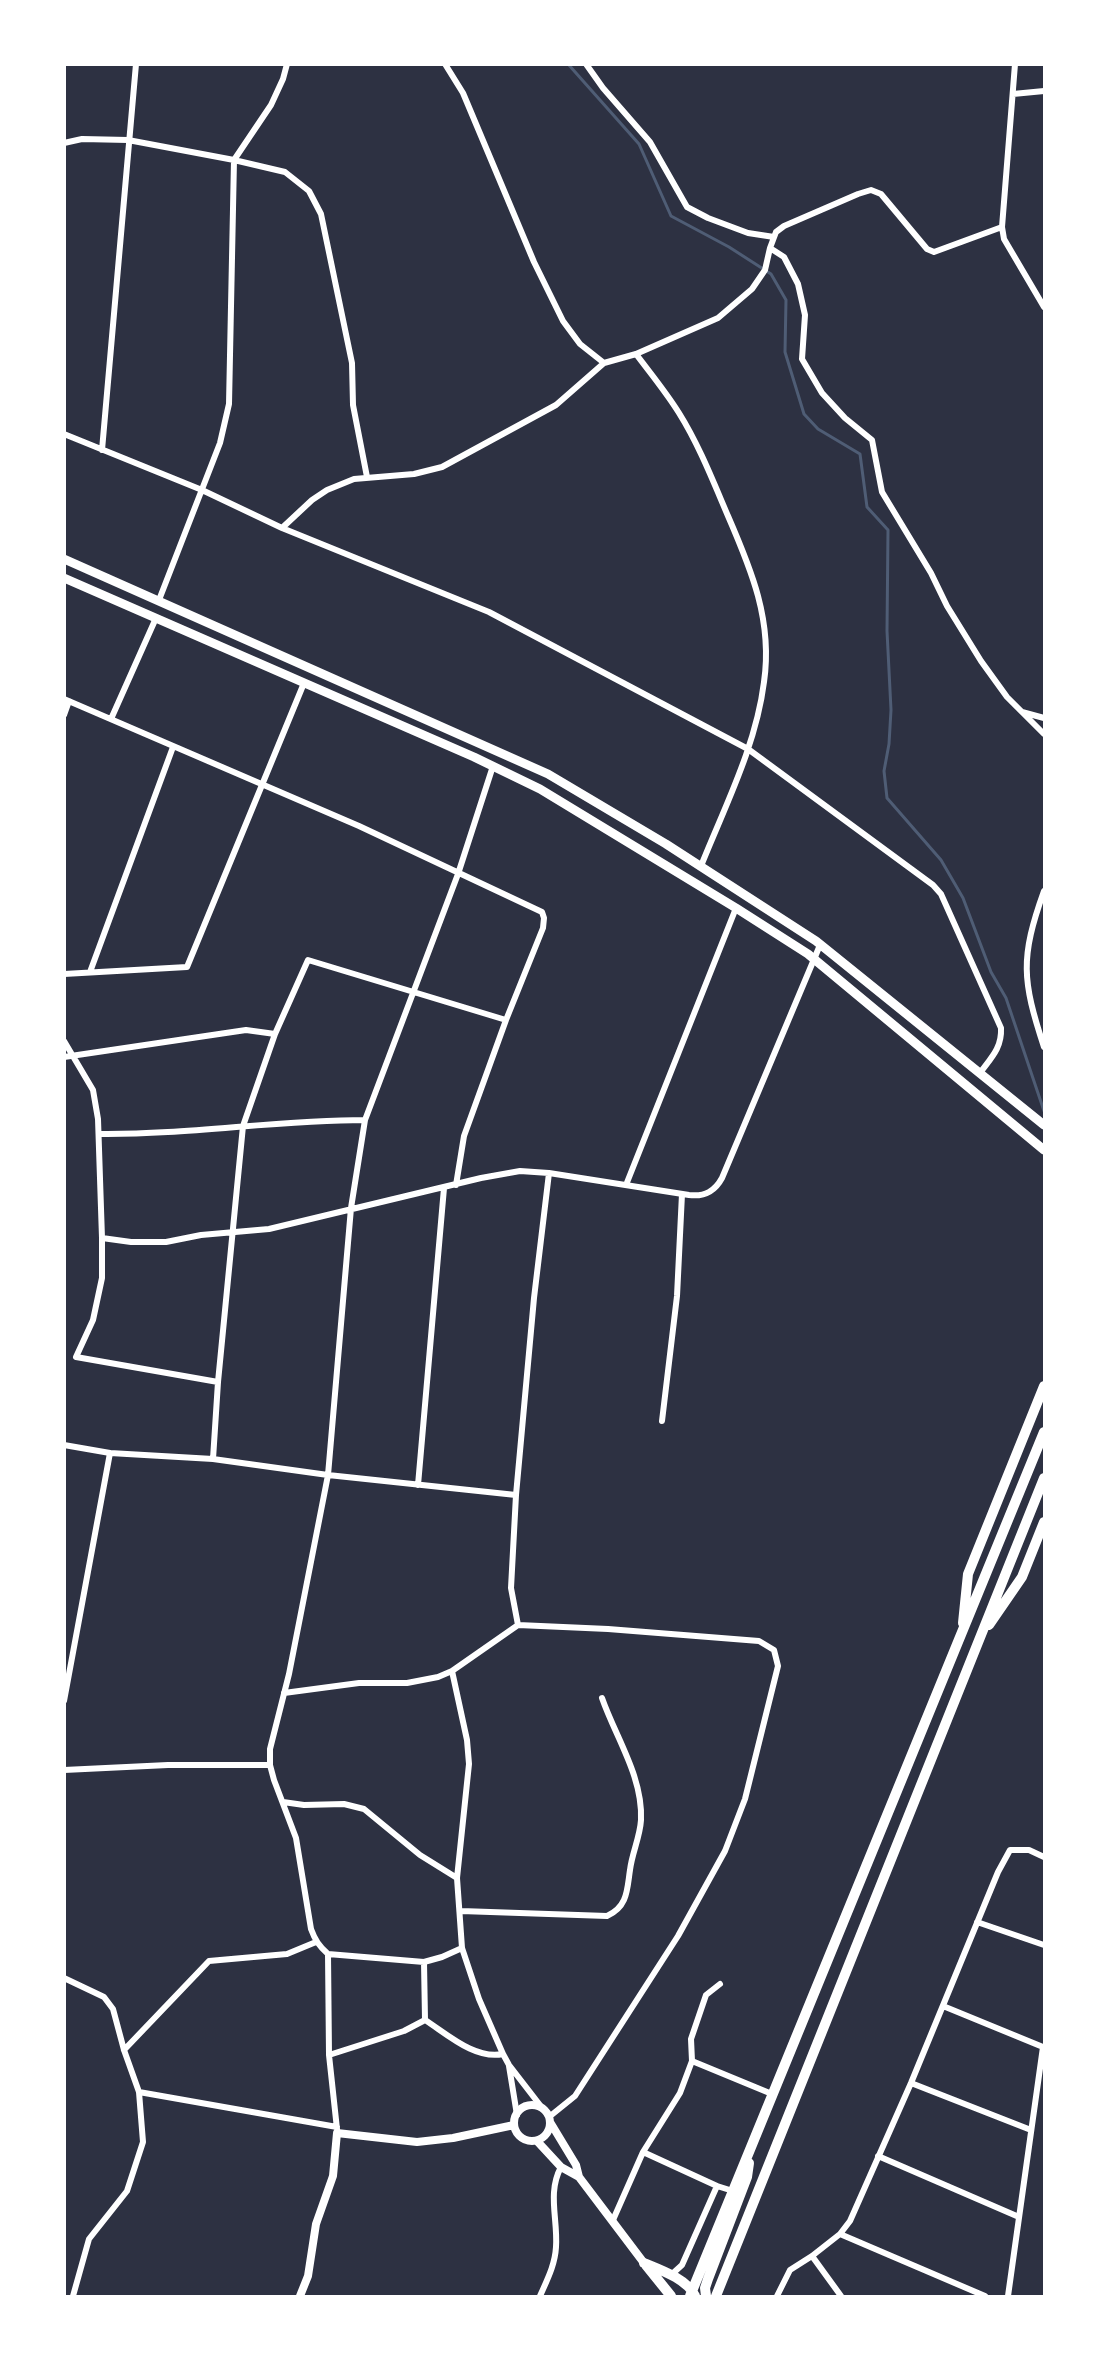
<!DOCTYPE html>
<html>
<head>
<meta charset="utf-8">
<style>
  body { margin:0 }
  #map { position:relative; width:1109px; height:2361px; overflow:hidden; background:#2d3142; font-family:Bitter,serif }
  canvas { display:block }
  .frame { position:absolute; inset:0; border:66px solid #fff; pointer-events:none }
</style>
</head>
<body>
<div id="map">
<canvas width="1109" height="2361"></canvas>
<div class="frame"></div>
</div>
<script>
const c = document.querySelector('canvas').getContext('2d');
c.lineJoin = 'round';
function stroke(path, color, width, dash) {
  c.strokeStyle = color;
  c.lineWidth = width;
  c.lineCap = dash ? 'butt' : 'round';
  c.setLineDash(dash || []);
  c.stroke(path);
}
stroke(new Path2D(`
  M568,64L639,144L671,216L729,247L771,274L786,300L785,352L804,414L818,429L860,454L867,507L888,530L887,631L891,710L889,744L884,771L887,798L941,860L963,898L991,972L1006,998L1044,1111`), '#4f5d75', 3);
stroke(new Path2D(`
  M445,64L463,93L534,262L563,321L580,344L604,363
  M586,64L603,88L650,142L687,207L708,218L748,233L774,237
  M1015,64L1002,227L1004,239L1044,307
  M1013,94L1044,91
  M64,143L82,139L128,140L234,160L285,172L309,191L321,214L352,363L353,405L367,477
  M770,248L784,257L798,284L805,315L802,359L822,393L845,418L872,440L882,492L931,573L947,606L981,661L1007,697L1022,712L1044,718
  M636,354C651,374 666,392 679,413C699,445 713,481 728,516C751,569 773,621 764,682C756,746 725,806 701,866
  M64,434L202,490L282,528L489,612L748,749L933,885L941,894L1001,1028C1002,1048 991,1058 980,1073
  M102,450L136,64
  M282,528L312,500L327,490L354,479L414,474L442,467L556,405L604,363L636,354L718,318L752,289L765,270L770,248L776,232L784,226L858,194L871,190L881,194L927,249L934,252L1002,227
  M159,600L220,443L229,404L234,160L271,105L283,79L287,64
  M64,699L359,826L542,912L544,918L543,928L506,1020L464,1136L456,1185
  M1023,713L1044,734
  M64,715L69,701
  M111,719L156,618
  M1044,891C1020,958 1022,980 1044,1047
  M90,972L173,747
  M64,974L187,967L304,683
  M64,1041L93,1090L98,1119L102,1238V1278L93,1320L76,1357L218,1382
  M64,1057L246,1030L275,1034
  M99,1134C188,1135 276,1120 365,1120
  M549,1173L534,1298L516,1495L511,1588L518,1625L608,1629L759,1641L774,1650L778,1666L745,1799L725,1851L678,1936L575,2096L549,2117
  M626,1185L736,908
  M102,1238L131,1242H166L201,1235L269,1229L481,1178L520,1171L549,1173L689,1195C705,1197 715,1191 722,1178L820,945
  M662,1421L677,1296L682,1194
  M64,1445L110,1453L213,1459L328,1475L516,1495
  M213,1459L218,1382L243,1126L275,1034L308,960L506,1020
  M418,1485L444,1188
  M452,1671L467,1740L469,1764L457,1878L462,1948L479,1999L503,2054L509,2065L543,2109
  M284,1693L359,1683H407L438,1677L452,1671L518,1625
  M64,1701L110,1453
  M64,1770L168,1765H270
  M283,1802L304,1805L344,1804L364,1809L420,1855L457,1878
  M461,1911L607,1916C628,1907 627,1889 630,1870C632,1853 640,1837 641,1820C643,1777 616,1738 602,1698
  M977,1922L1044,1945
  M462,1948L442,1957L424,1962L328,1954C319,1946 315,1940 311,1929L296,1838L274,1780L270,1765V1749L289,1674L328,1475L351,1208L365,1120L458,874L493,766
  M328,1954L329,2055L337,2129
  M424,1962L425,2020
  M64,1978L104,1997L113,2009L124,2050L139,2092L143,2142L127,2191L89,2239L73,2296
  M943,2006L1043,2047
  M124,2050L209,1961L287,1954L316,1942
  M329,2055L404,2031L425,2020C447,2034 475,2060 503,2054
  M692,2061L772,2094
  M509,2066L517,2115
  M911,2083L1031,2130
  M139,2092L337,2127
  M643,2152L717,2186
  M878,2156L1019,2217
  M613,2220L643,2152L680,2093L692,2061L691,2039L706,1995L720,1984
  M840,2234L985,2296
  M812,2256L841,2296
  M671,2275L682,2265L717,2186L733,2191
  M540,2296C547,2280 555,2265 556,2247C558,2219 547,2193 561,2167
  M777,2296L790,2270L812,2256L840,2234L850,2221L911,2083L998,1872L1010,1850H1029L1044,1857
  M1008,2296L1043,2047`), '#fff', 6);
stroke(new Path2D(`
  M514 2123a18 18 0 1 1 36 0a18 18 0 1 1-36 0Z
  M550,2122L576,2165L579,2177
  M537,2141L561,2167L579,2177L644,2263
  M300,2296L308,2276L316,2224L333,2176L337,2133L417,2142L453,2138L514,2125`), '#fff', 8);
stroke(new Path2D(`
  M64,559L548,774L666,844L816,941L1044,1125
  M64,578L474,757L540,789L736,908L808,954L1044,1150`), '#fff', 9);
stroke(new Path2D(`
  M963,1623L968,1574L1044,1386
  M989,1625L1022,1577L1044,1522
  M644,2263C661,2270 687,2279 695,2296
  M646,2265L671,2296
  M690,2296L1044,1432
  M706,2296L705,2288L708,2279L747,2177L749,2163
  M716,2296L1044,1478`), '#fff', 10);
</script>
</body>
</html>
